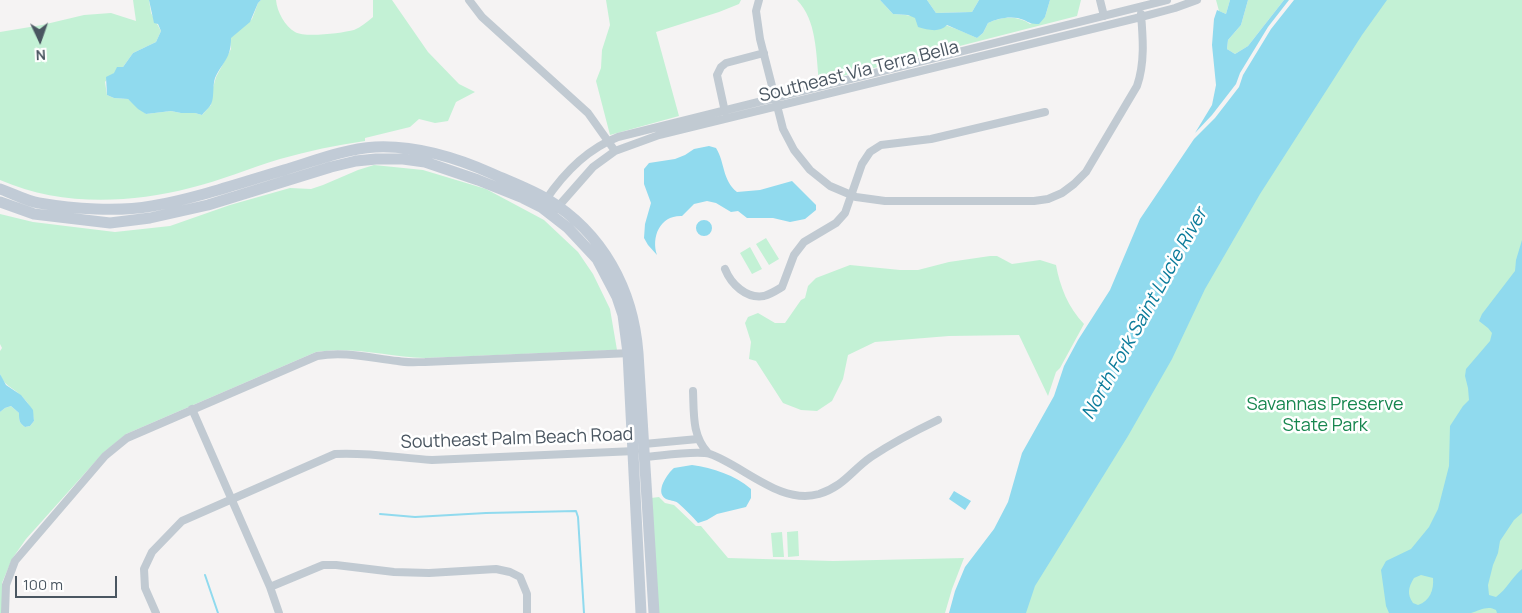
<!DOCTYPE html>
<html>
<head>
<meta charset="utf-8">
<style>
  body { margin:0 }
  #map { position:relative; width:1522px; height:613px; overflow:hidden; background:#f5f3f3; font-family:Manrope,sans-serif }
  canvas { display:block }
  .north { position:absolute; left:15px; top:15px; width:50px; height:50px; -webkit-text-stroke:4px #fff; paint-order:stroke; rotate:177deg; font-size:14px; font-weight:700; line-height:20px; text-align:center; color:#4a5661 }
  .north::after { content:''; display:block; margin:auto; width:18px; height:22px; background:#4a5661; clip-path:polygon(50% 0,100% 100%,50% 72%,0 100%) }
  .scale { position:absolute; left:15px; top:576px; width:102px; height:22px; box-sizing:border-box; border:2px solid #4a5661; border-top:0; padding-left:6px; font-size:15px; line-height:18px; white-space:nowrap; color:#4a5661; -webkit-text-stroke:4px #fff; paint-order:stroke }
</style>
</head>
<body>
<div id="map">
<canvas width="1522" height="613"></canvas>
<div class="north">N</div>
<div class="scale">100 m</div>
</div>
<script>
const c = document.querySelector('canvas').getContext('2d');
c.lineJoin = 'round';
function fill(path, color) {
  c.fillStyle = color;
  c.fill(path, 'evenodd');
}
function stroke(path, color, width, dash) {
  c.strokeStyle = color;
  c.lineWidth = width;
  c.lineCap = dash ? 'butt' : 'round';
  c.setLineDash(dash || []);
  c.stroke(path);
}
function drawText(font, color, halo, rows, align = 'center') {
  c.font = font + ' Manrope,sans-serif';
  c.lineWidth = 5;
  c.setLineDash([]);
  c.textBaseline = 'middle';
  c.strokeStyle = halo;
  c.fillStyle = color;
  for (const [text, x, y, turn = 0] of rows) {
    c.save();
    c.translate(x, y);
    c.rotate((+turn || 0) * Math.PI / 180);
    c.textAlign = isNaN(turn) ? turn : align;
    if (halo) c.strokeText(text, 0, 0);
    c.fillText(text, 0, 0);
    c.restore();
  }
}
fill(new Path2D(`
  M133,0H149L151,13L161,31L156,42L133,53L123,67L109,77L105,82L107,95L114,98L128,99L146,114L171,111L181,113H195L202,115L211,105L212,91L216,77L231,49L230,38L252,19L258,3L261,0H276C277,12 285,26 295,32C305,38 342,33 354,30C361,27 367,22 373,17V0H392L428,52L459,84L475,92L456,102L448,121L435,123L419,119L410,127L365,138V141C336,145 308,151 280,159C250,168 220,181 190,188C127,204 60,206 0,180V32L42,25L84,15L111,13L136,21Z
  M606,0H741L739,4L719,12L656,32L679,116L610,135L596,81L601,68L602,50L610,25Z
  M797,0H880L893,14C922,15 951,26 977,38L983,33L988,23C1001,17 1017,15 1030,24L1045,17L1050,0H1081L1077,16L819,82C816,55 817,20 797,0Z
  M927,0H979L972,12L936,13Z
  M1216,0H1230L1226,14L1219,11Z
  M1248,0H1284L1248,46L1235,54L1227,49L1228,40L1241,25Z
  M1352,0H1522V613H996Z
  M374,165L423,170L486,189L544,220L578,252L593,274L610,309L617,350L425,358C389,357 353,346 316,352L126,434L103,453L26,539L12,559L2,583V613H0V412L5,408L11,406L19,413C19,420 19,423 25,427L30,426L34,421C33,410 28,401 19,394C12,387 3,385 0,374C0,368 0,358 0,351L2,348L0,344V214L33,222L115,232L170,226L230,205L290,188L311,189L323,185L358,170Z
  M766,238L779,259L769,265L756,244Z
  M750,247L762,269L752,274L740,253Z
  M990,256H997L1012,264L1040,260L1056,265C1060,287 1068,307 1084,324L1060,368L1056,372L1048,396L1019,335L949,336L875,342L848,355L843,379L832,401L817,411L801,410L783,403L756,361L749,359L751,342L745,323L748,317L758,313L775,323H785L801,300L805,298L808,286L816,278L850,265L900,270H918L949,262Z
  M659,497L665,503L674,505L696,526H701L728,558L833,561L964,558L952,589L945,613H658L651,498Z
  M798,531L799,556L788,557L787,532Z
  M782,532L784,557H773L771,533Z`), '#c3f1d5');
fill(new Path2D(`
  M149,0H261L258,3L250,22L231,38C231,59 223,61 215,78C212,87 215,99 210,106C208,109 204,112 202,115L195,113H181L171,111L146,114L138,109L128,99L114,98L107,95L106,77L114,73L117,67H123L133,53L156,42L161,31L158,24L154,23Z
  M880,0H927L936,13L972,12L979,0H1050L1045,17L1039,24C1031,24 1030,23 1024,20C1013,15 998,18 988,23L983,33L977,38L947,25C939,33 929,30 918,27L915,18L908,15L893,14Z
  M1230,0H1248L1241,25L1228,40L1227,49L1235,54L1248,46L1284,0H1289L1268,27L1240,73L1236,84L1212,115L1195,133L1212,105L1216,85L1212,45L1214,19L1217,10L1226,14Z
  M1294,0H1387L1362,35L1260,194L1205,289L1172,359L1128,436L1035,586L1026,613H949L955,591L965,567L994,529L1008,502L1022,453L1054,396L1064,366L1078,340L1110,290L1140,219L1194,139L1215,118L1239,87L1243,75L1271,29Z
  M709,146L716,148C725,162 722,180 737,192L760,190L792,181L816,205V210L805,219L790,222L773,218H747L738,211L731,212L716,203L707,201L694,204L682,216C660,215 651,237 657,255L648,245L644,238L645,224L651,203L644,184V169L649,163L675,159L685,155L694,149Z
  M696 228a8 8 0 1 1 16 0a8 8 0 1 1-16 0Z
  M1522,240V513L1514,520L1500,541L1498,553L1493,565L1488,585L1489,595L1496,597C1507,589 1512,577 1522,569V613H1497L1496,610C1488,605 1480,610 1471,613H1389L1386,606L1381,570L1386,561L1411,549L1429,527L1438,509L1449,466L1450,426L1463,406L1469,400L1468,388L1465,376L1466,369L1490,341L1492,333L1488,328L1479,321L1482,314L1515,271L1516,260ZM1421,575L1433,578C1434,590 1430,601 1418,605L1413,603C1407,594 1408,588 1414,578Z
  M0,374L6,385L21,395L30,406L33,410L34,421L30,426L25,427C19,423 19,420 19,413L11,406L5,408L0,412Z
  M692,465C713,468 735,475 751,489V498L746,507L717,514L707,520L698,523C692,516 685,509 678,503C674,500 670,501 666,499C654,492 668,473 674,468Z
  M954,491L971,501L965,510L949,499Z`), '#90daee');
stroke(new Path2D(`
  M380,514L415,517L486,513L576,511L578,517L584,613
  M205,575L218,613`), '#90daee', 2);
stroke(new Path2D(`
  M469,0L482,17L588,113L615,151
  M759,0L756,11L760,39L783,129L794,150L810,170L830,186L856,197L885,201H1034L1048,199L1062,193L1074,184L1086,172L1137,86C1145,63 1143,38 1141,14
  M1100,0L1104,16
  M725,112L717,75L721,67L726,63L764,53
  M545,201C563,174 587,149 618,137L1167,0
  M556,209L593,167L615,151L659,135L1141,17L1175,8L1197,0
  M725,269C731,284 746,299 764,296C771,294 777,290 782,287L794,255L804,242L836,223L845,213L862,164L870,152L881,145L931,139L1045,112
  M693,391C694,414 692,436 708,453
  M192,409L270,587L279,613
  M644,444L698,439
  M645,457C660,456 697,450 710,454C744,466 780,505 819,494C844,486 851,471 871,457C892,443 915,431 938,420
  M270,587L323,565H336L394,572L429,573L496,569L510,572L520,577L527,594V613
  M5,613L6,585L15,561L105,456L127,438L317,356C345,351 370,358 398,361C407,363 416,362 425,362L631,353
  M156,613L145,588L144,569L152,552L182,521L335,454C367,452 400,458 432,460L635,451`), '#c1cad2', 8);
stroke(new Path2D(`
  M0,189C12,193 26,201 39,203C74,209 118,212 152,206C197,198 240,183 284,170C314,161 344,149 375,147C416,145 455,157 493,174C511,182 530,189 547,199C603,233 633,289 638,353L654,613
  M0,202L34,214L110,223L150,218L208,205L331,167L356,161L376,159H403L425,162L478,180L523,198L541,207L568,228L597,259L617,297L623,315L628,353L641,613`), '#c1cbd6', 11);
drawText('18px', '#4a5661', '#fff', [
  ["Southeast Via Terra Bella",859,72,-14],
  ["Southeast Palm Beach Road",517,439,-2]
]);
drawText('18px', '#17864f', '#fff', [
  ["Savannas Preserve",1325,405],
  ["State Park",1325,426]
]);
drawText('italic 19px', '#0c7c9b', '#fff', [
  ["North Fork Saint Lucie River",1145,314,-61]
]);
</script>
</body>
</html>
